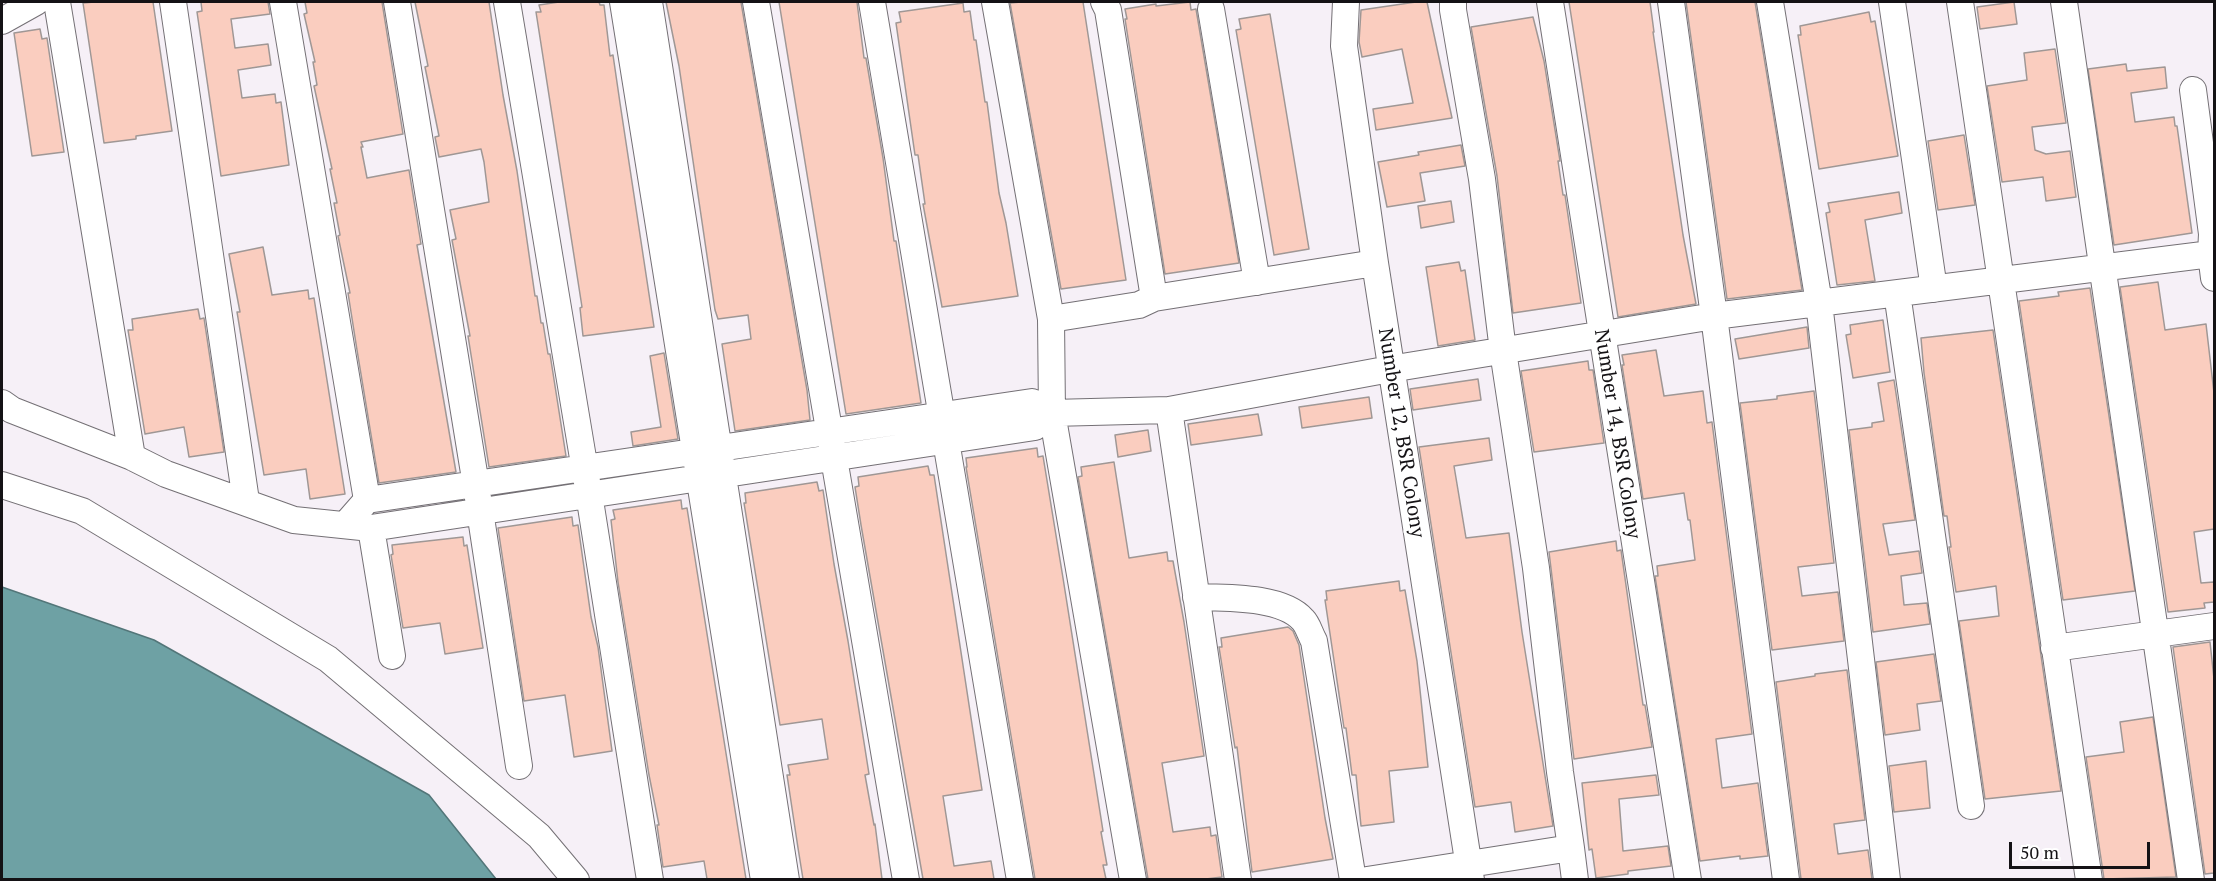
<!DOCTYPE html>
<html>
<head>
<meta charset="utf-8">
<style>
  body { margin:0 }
  #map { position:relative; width:2216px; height:881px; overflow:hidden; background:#f6f0f7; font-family:"PT Serif",serif }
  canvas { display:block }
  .frame { position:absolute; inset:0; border:3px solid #141215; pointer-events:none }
  .scale { position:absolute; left:2009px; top:842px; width:141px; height:27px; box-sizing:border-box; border:3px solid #141215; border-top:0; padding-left:8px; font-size:18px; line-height:21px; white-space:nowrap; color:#141215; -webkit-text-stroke:4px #fff; paint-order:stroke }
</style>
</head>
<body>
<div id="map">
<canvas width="2216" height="881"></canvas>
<div class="frame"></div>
<div class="scale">50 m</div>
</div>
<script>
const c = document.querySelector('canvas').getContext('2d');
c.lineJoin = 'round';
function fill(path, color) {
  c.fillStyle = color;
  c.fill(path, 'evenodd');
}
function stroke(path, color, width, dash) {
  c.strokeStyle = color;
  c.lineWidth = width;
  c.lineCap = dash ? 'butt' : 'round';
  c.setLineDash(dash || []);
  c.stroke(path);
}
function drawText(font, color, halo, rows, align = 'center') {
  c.font = font + ' "PT Serif",serif';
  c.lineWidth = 6;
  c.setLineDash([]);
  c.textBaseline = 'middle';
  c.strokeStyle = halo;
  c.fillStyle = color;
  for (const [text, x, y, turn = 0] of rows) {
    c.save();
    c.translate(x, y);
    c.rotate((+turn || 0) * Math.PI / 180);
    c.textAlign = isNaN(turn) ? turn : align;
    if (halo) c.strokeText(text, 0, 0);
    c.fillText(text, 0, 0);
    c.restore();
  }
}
const water = new Path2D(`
  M2,587L154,640L429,795L496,879H2Z`);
fill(water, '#6ea1a4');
stroke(water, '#537679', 1.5);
const building = new Path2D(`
  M94,2H153L172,131L136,136V139L104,143L83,3Z
  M201,2H268L270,14L231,19L235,48L268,44L271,65L238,70L242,98L275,94L276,103L281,102L289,165L221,176L197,12L202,11Z
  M305,2H382L403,134L361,142L363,147H361L367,178L409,170L421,244L417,245L456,472L379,483L357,350L348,293H350L338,236L340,235L334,203H337L330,169H332L314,86L317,85L313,62H315L304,14L307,13Z
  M415,2H489L503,95L517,171L535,296H537L541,323H543L548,354H550L566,456L489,467L468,336H470L452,240L456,239L450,210L489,202L484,162L481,149L439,157L435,137L439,136L425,67L428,66Z
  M559,2H599L600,5H604L610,56L613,55L620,103L654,327L583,336L580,308L582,307L536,12H541L539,5Z
  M666,2H741L807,390L810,420L735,431L722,344L751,339L748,315L718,319L715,310L679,66Z
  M779,2H857L864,58H866L883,158L894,241H896L921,403L846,414Z
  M1021,2H1083L1126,280L1061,289L1010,3Z
  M1190,2L1191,10L1196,9L1239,263L1165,274L1125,19H1127L1125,9L1156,4V6Z
  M1416,2H1427L1452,118L1376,130L1373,109L1413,103L1402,49L1362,57L1359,42L1361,10Z
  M1569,2H1650L1654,32H1653L1683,235L1696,304L1618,317Z
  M1686,2H1755L1802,290L1727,299Z
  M2014,2L2017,24L1980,29L1977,7Z
  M963,3L964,12L970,11L974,40H976L985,102H987L999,193L1006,223L1018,296L942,307L923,204H925L918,155H915L896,23L901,22L899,12Z
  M1869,12L1871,22L1875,21L1898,156L1819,169L1798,35H1801L1800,26Z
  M1270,14L1309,249L1274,255L1236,30L1241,29L1239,19Z
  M1533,17L1544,61L1560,161H1558L1563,195H1565L1581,303L1513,313L1497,176L1471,27Z
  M40,29L42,39L47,38L64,152L32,156L14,33Z
  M2055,49L2066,123L2032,127L2035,150L2046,154L2070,151L2076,197L2046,201L2043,177L2002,182L1987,86L2027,80L2024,53Z
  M2126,64L2127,71L2165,67L2167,88L2131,93L2135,122L2174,117L2175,126H2177L2192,233L2114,245L2088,69Z
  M1964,135L1975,205L1938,210L1928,141Z
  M1461,145L1465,166L1420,173L1425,201L1387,207L1378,162L1419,155L1418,152Z
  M1899,192L1902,213L1865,220L1875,281L1837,285L1826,213L1830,212L1828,203Z
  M1451,201L1454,222L1421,228L1418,206Z
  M263,247L272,295L308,290L309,299L314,298L345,494L310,499L306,469L264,475L237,312H240L229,254Z
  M1459,262L1461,271L1465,270L1475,340L1438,346L1426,267Z
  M2158,282L2165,330L2206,324L2214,393V529L2194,532L2201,583L2214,582V602L2204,603L2205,608L2168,612L2120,287Z
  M2090,288L2135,591L2063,600L2019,301L2059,296L2058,292Z
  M198,309L200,319L204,318L224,452L189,457L184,427L145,434L128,330H133L132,319Z
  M1883,320L1890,372L1853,378L1846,335L1851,334L1850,325Z
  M1807,327L1809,348L1739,359L1735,339Z
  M1993,330L2061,791L1985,799L1959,621L1999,616L1996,586L1956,592L1949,547H1951L1947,516H1944L1924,373L1921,338Z
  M1656,350L1664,396L1703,391L1707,423L1712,422L1752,734L1716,739L1722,788L1758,783L1768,856L1740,859V856L1700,861L1655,576H1658L1657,566L1695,560L1690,520H1688L1684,493L1643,499L1622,365H1624L1622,355Z
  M664,353L678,439L633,446L631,432L661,427L650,356Z
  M1588,361L1589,370H1593L1604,443L1534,452L1521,371Z
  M1478,379L1481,400L1413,410L1410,389Z
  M1894,380L1915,520L1883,524L1889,555L1919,551L1922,573L1901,576L1904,605L1927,603L1930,624L1873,632L1849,430L1872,427V423L1884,421L1878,383Z
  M1814,391L1834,563L1798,567L1802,596L1838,592L1844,641L1772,650L1740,403L1777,399V396Z
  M1369,397L1372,418L1302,428L1299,407Z
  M1258,414L1262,435L1191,445L1188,424Z
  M1148,430L1151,451L1118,457L1115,435Z
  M1489,438L1492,460L1454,466L1466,538L1509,533L1522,632L1553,826L1515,832L1511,802L1475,807L1419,447Z
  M1037,448L1038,457L1043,456L1063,578L1103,831L1101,832L1107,865H1103L1106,879H1035L966,467H967L966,458Z
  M1114,462L1129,558L1167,552L1168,561H1173L1184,622L1204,756L1162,763L1173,832L1210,827L1211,836L1216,835L1222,877L1206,879H1148L1078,477L1082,476L1081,467Z
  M928,466L930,475H934L982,790L943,796L954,866L991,861L994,879H923L861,525L855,487L859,486L858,477Z
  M817,482L819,491L823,490L834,564L848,641L869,774L865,775L874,825L875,824L882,879H803L798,848L787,775H790L788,765L828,759L822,719L780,725L744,503H746L745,493Z
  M681,500L682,509L687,508L746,879H707L704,861L663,867L657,825H659L649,775L618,582L611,520L615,519L613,510Z
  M572,517L573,526L578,525L591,617L598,647L612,751L574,757L565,695L524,701L498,528Z
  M463,537L464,546L467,545L483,648L445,654L440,623L403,628L391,555L393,554L392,545Z
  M1616,541L1617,551L1621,550L1643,705H1645L1652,747L1574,759L1549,552Z
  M1399,581L1400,591L1405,590L1417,661L1428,767L1389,771L1394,822L1361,826L1356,775H1352L1346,728H1344L1325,600H1327L1326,591Z
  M1288,627L1293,631L1299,645L1325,818L1333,859L1252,872L1237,747L1235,748L1219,647H1222L1221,638Z
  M2210,642L2214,679V873L2205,874L2173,647Z
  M1934,654L1941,701L1917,704L1920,730L1885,735L1876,662Z
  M1847,670L1865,820L1834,824L1838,854L1868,850L1872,879H1801L1776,682L1815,676V674Z
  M2153,717L2176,877L2104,879L2086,757L2124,752L2120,722Z
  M1926,761L1930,808L1894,812L1889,766Z
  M1656,775L1659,795L1619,799L1623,851L1668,846L1671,866L1628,871V874L1596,878L1592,849L1589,850L1582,783Z`);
fill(building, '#facdbf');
stroke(building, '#9f9795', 1.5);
const minor = new Path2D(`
  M57,2L132,457
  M173,2L246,501
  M283,2L367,500
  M397,2L476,485L519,766
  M507,2L589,494L650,880
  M623,2L764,880
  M649,2L786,880
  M756,2L906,880
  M872,2L1020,880
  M995,2L1051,319L1052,413L1133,880
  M1104,2L1108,10L1154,298
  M1346,2L1344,46L1375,263L1471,880
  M1550,2L1688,880
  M1671,2L1714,316L1786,880
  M1770,2L1819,303L1887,880
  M1892,2L1934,289
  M1960,2L2089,880
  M2064,2C2104,294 2151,586 2191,880
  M1211,9L1257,282
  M2,21L36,2
  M2193,90L2212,234L2211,254
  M1897,293L1971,806
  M1051,319L1139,305L1154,298L1375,263
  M2,403L12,410L132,457L166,474L294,520L371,528L1035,427L1052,413
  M1169,410L1238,880
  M2,485L82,511L328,659L539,836L576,880
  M346,524L367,500L1032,402L1052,413L1169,410L1390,369L1714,316L2211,254L2214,278
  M371,528L392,656
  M1196,597C1226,598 1282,596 1303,620C1308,625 1310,634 1314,641L1353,880
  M2054,648L2214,626
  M1571,848L1575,880
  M1367,880L1571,848L1560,772L1536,568L1503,351L1482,179L1453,10V2`);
stroke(minor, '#747075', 28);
stroke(minor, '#fff', 26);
drawText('20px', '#141215', '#fff', [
  ["Number 12, BSR Colony",1401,433,81],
  ["Number 14, BSR Colony",1617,434,81]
]);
</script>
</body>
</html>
